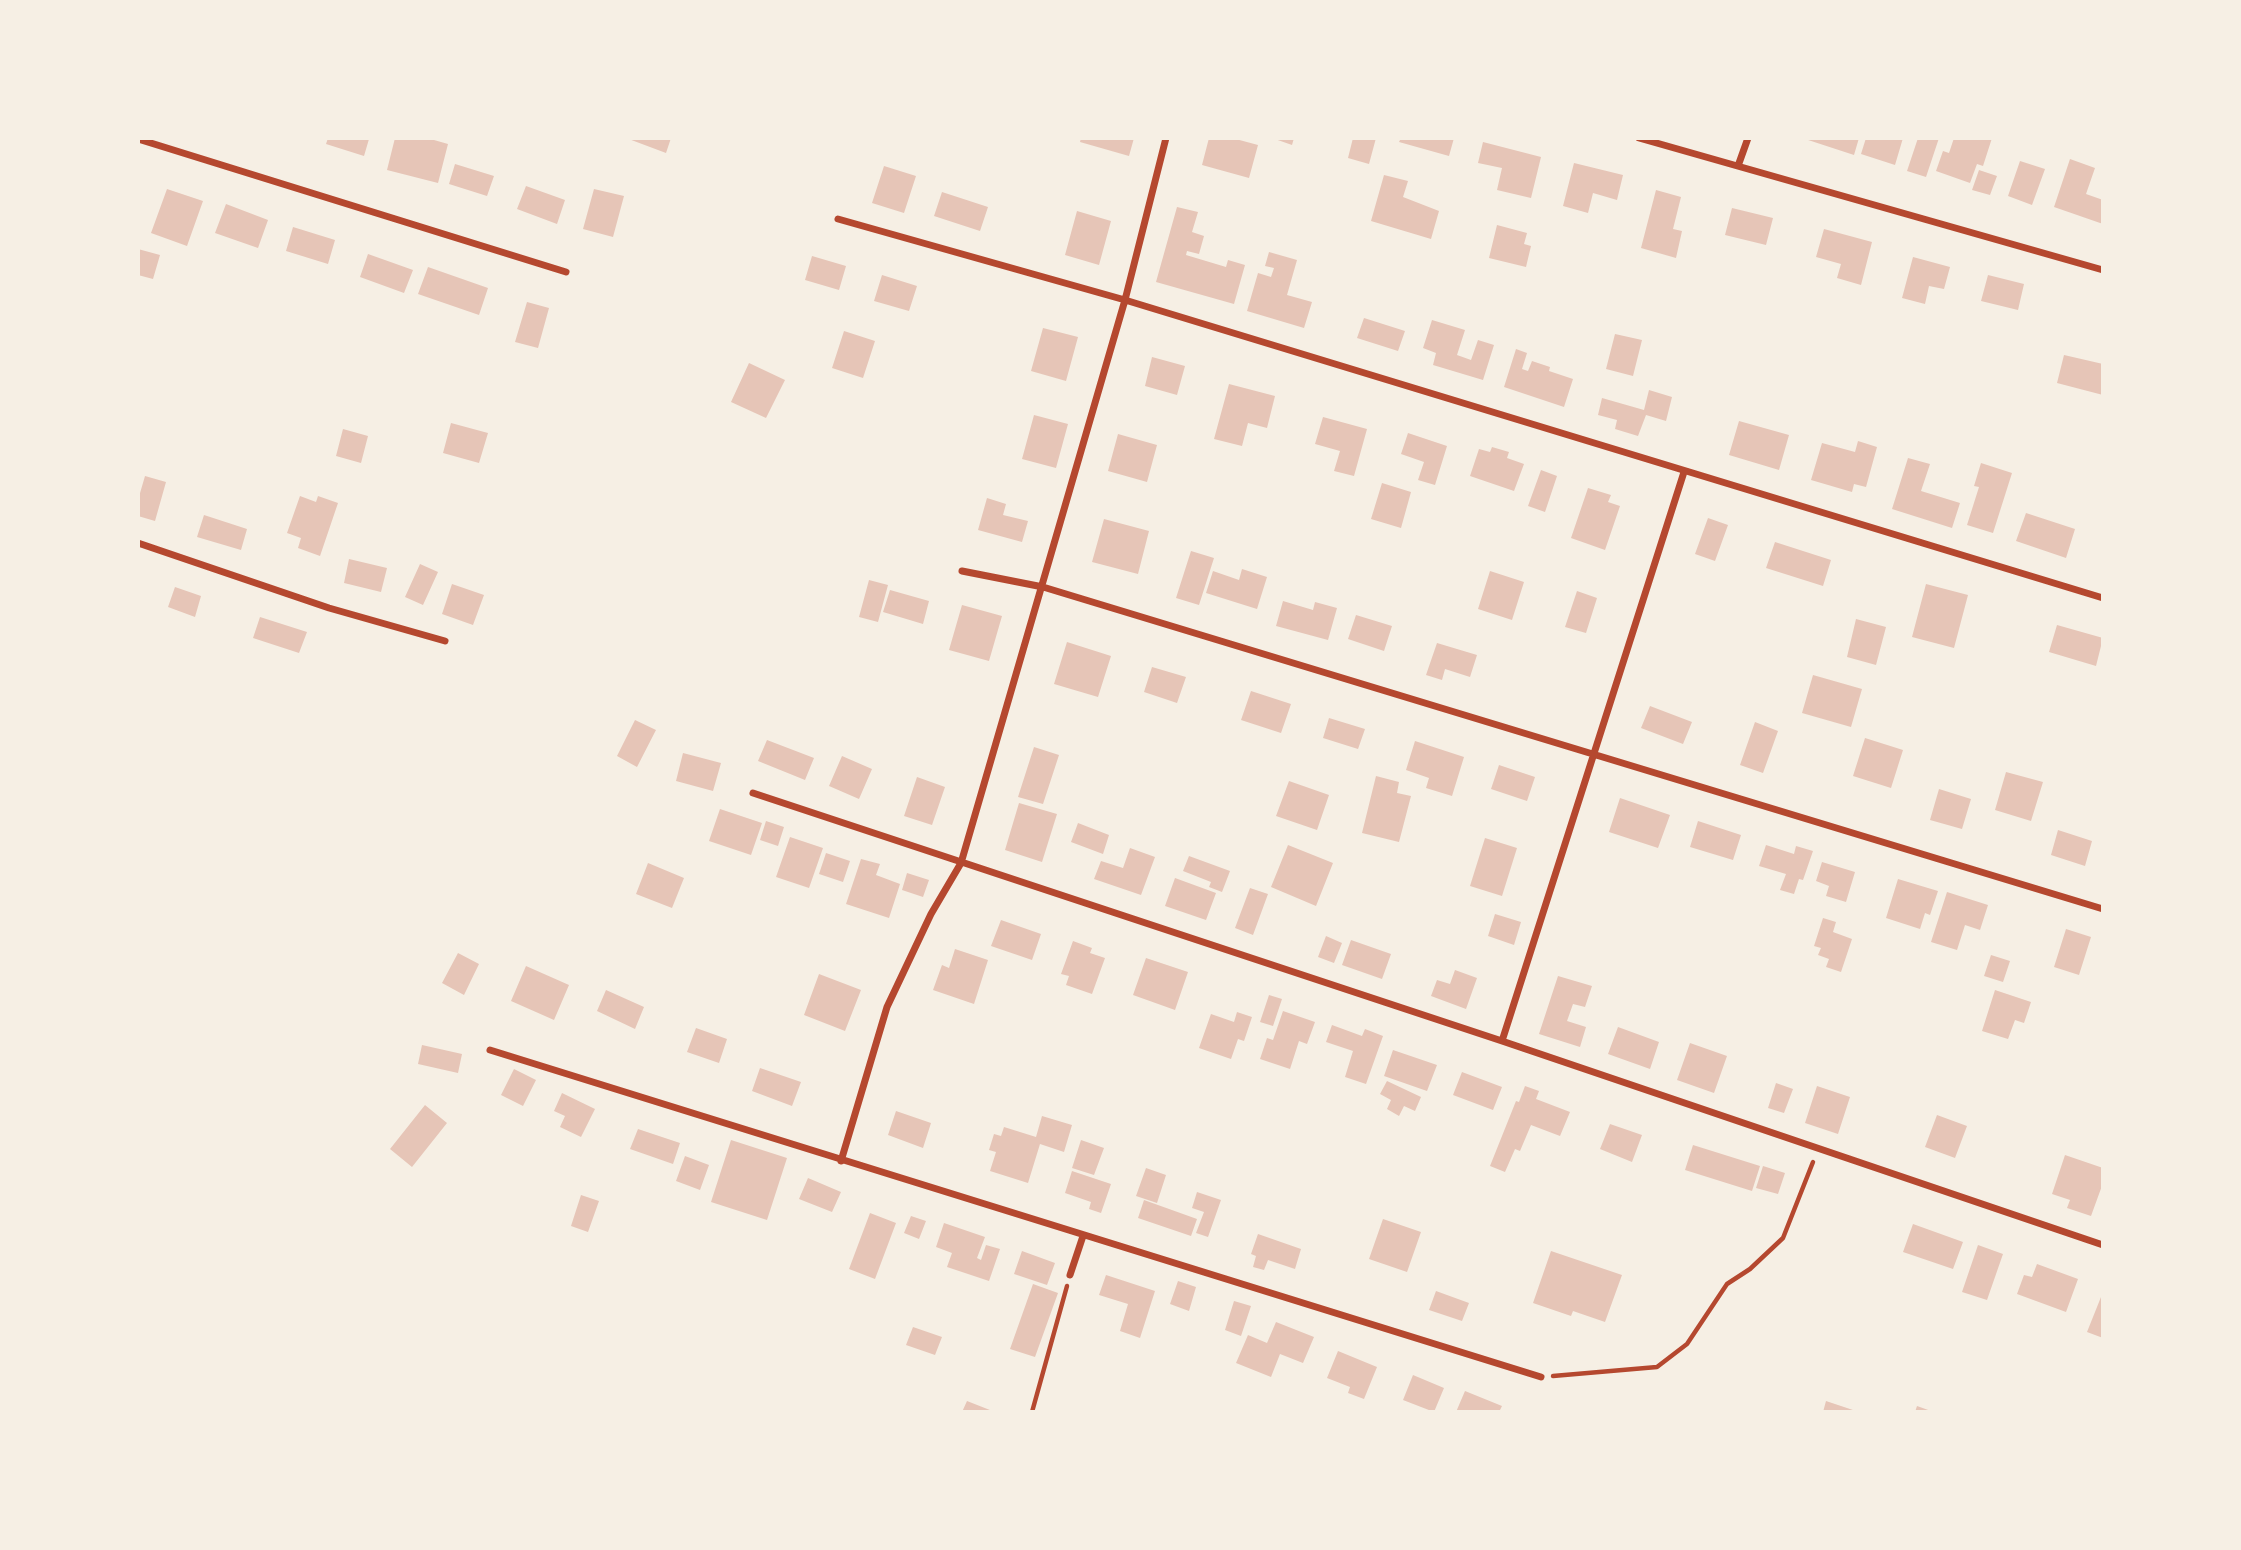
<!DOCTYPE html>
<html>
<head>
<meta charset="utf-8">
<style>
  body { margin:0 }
  #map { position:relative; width:2241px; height:1550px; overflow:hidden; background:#f6efe4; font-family:"PT Serif",serif }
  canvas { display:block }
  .frame { position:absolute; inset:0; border:140px solid #f6efe4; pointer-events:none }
</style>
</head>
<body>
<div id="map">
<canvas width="2241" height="1550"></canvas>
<div class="frame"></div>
</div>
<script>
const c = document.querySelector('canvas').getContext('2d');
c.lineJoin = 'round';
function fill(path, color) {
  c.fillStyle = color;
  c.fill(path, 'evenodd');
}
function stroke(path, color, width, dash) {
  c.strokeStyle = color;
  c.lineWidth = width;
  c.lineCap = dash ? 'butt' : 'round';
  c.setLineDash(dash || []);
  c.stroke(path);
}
fill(new Path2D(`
  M328,138H367L369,139L364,156L326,144Z
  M395,138H427L448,144L438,183L387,170Z
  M626,138H671L666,153Z
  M1081,138H1134L1129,156L1080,142Z
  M1209,138H1232L1258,145L1249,178L1202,165Z
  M1272,138H1294L1292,145Z
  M1353,138H1376L1369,164L1348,158Z
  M1401,138H1454L1449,156L1399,142Z
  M1802,138H1859L1854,155Z
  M1866,138H1903L1895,165L1861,154Z
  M1918,138H1939L1926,177L1907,171Z
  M1954,138H1992L1983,166L1977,164L1970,183L1936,171L1943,151L1949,153Z
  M1483,142L1541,157L1531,198L1497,190L1502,168L1478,163Z
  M2070,159L2095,168L2086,194L2103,200V224L2054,207Z
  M2020,161L2045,169L2032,205L2008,196Z
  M1574,163L1623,175L1617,200L1593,193L1588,213L1563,206Z
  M455,164L494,176L487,196L449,184Z
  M884,166L916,176L904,213L872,203Z
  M1979,170L1997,176L1990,195L1972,190Z
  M1384,175L1408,181L1403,197L1439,211L1431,239L1371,221Z
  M526,186L565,200L557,224L517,209Z
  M167,189L203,201L187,246L151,233Z
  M594,189L624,196L613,237L583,229Z
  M1656,190L1681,197L1673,229L1682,231L1676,258L1641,248Z
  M942,192L988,207L980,231L934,216Z
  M226,204L268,220L258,248L215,233Z
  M1177,207L1198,212L1192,232L1204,236L1199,254L1187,251L1186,255L1226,267L1228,260L1245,265L1234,304L1156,282Z
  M1732,208L1773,218L1766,245L1725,235Z
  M1077,211L1111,221L1099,265L1065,255Z
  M1497,225L1527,233L1524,244L1531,246L1526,267L1489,258Z
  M293,227L335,240L328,264L286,251Z
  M1824,229L1872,242L1861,285L1837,278L1841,264L1816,257Z
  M138,249L160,255L153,279L138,275Z
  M1269,252L1297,260L1287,295L1312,302L1304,328L1247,311L1258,273L1271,277L1274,268L1265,266Z
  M368,254L413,270L404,293L360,277Z
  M812,256L846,266L839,290L805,280Z
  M1913,257L1950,267L1944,289L1929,286L1925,304L1902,298Z
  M428,267L488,288L479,315L418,294Z
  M882,275L917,286L909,311L874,301Z
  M1988,275L2024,284L2018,310L1981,301Z
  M527,302L549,308L538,348L515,342Z
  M1364,318L1405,331L1398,351L1357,338Z
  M1432,320L1465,330L1457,355L1471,360L1478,340L1494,345L1483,380L1433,365L1436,353L1423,348Z
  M1043,328L1078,337L1066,381L1031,371Z
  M844,331L875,341L863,378L832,368Z
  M1615,334L1642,340L1633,376L1606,369Z
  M1516,349L1527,353L1522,369L1528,371L1532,361L1550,367L1549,371L1573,379L1564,407L1504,387Z
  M2064,355L2103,364V395L2057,383Z
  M1152,357L1185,366L1177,395L1145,386Z
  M749,363L785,380L766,418L731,402Z
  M1229,384L1275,396L1267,428L1248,423L1242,446L1214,439Z
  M1649,390L1672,397L1666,421L1646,415L1638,436L1615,429L1617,420L1598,415L1602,398L1644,410Z
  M1034,415L1068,424L1056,468L1022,459Z
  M1323,417L1367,429L1354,476L1334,471L1340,451L1315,444Z
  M1739,421L1789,435L1779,470L1729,455Z
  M451,423L488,433L479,463L443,453Z
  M343,429L368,436L361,463L336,456Z
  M1408,433L1447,446L1435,485L1418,480L1424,462L1401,454Z
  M1118,434L1157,445L1147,482L1108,471Z
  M1858,441L1877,447L1866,487L1854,484L1852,492L1811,480L1822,443L1855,452Z
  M1492,447L1509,452L1507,458L1524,464L1514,491L1470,476L1479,449L1490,452Z
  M1908,458L1930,464L1921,491L1960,503L1952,528L1892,509Z
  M1981,463L2012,473L1993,533L1967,525L1979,487L1974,486Z
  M1541,470L1557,476L1545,512L1528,506Z
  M145,476L166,482L155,521L138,516V500Z
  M1382,483L1411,492L1401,528L1371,519Z
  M1588,488L1611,495L1608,502L1620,506L1605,550L1571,538Z
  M300,496L316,502L318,496L338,503L320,556L298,548L301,538L287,533Z
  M987,498L1006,504L1003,515L1028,521L1022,542L978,530Z
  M2026,513L2075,529L2066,558L2016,541Z
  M204,515L247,529L241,550L197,537Z
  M1708,518L1728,525L1715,561L1695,554Z
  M1104,519L1149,531L1138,574L1092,562Z
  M1775,542L1831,560L1823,586L1766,568Z
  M1191,551L1214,558L1199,605L1176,598Z
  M349,559L387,568L381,592L344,583Z
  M420,564L438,572L423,605L405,597Z
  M1242,569L1267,577L1257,609L1206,593L1213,571L1239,580Z
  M1490,571L1524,582L1512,620L1478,609Z
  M869,580L888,585L878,622L859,617Z
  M452,584L484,595L473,625L442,614Z
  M1926,584L1968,595L1954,648L1912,637Z
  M175,587L201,596L195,617L168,607Z
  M890,590L929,601L923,624L883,612Z
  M1577,591L1597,598L1586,633L1565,627Z
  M1283,601L1313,610L1315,602L1337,608L1328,640L1276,626Z
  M962,605L1002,616L989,661L949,650Z
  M1356,615L1392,626L1384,651L1348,639Z
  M260,617L307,632L299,653L253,638Z
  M1856,619L1886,627L1876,665L1847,657Z
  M2057,625L2103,638L2096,666L2049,652Z
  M1067,642L1111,656L1098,697L1054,684Z
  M1437,643L1477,655L1470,677L1445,669L1442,680L1426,675Z
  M1152,667L1186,677L1177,703L1144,692Z
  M1813,675L1862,689L1851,727L1802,713Z
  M1251,691L1291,704L1281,733L1241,720Z
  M1650,706L1692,722L1683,744L1641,728Z
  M1329,718L1365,729L1358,749L1323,738Z
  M635,720L656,730L637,767L617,756Z
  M1755,722L1778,731L1763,773L1740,765Z
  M1865,738L1903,750L1891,788L1853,776Z
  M767,740L814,758L805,780L758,761Z
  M1415,741L1464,757L1452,796L1426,788L1429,778L1406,770Z
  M1034,747L1059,755L1043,804L1018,797Z
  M683,753L721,763L713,791L676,781Z
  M842,756L872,769L859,799L829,786Z
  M1499,765L1535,777L1527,801L1491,789Z
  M2006,772L2043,782L2031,821L1995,810Z
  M1376,776L1399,782L1397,793L1411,796L1399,842L1362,833Z
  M917,777L945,787L932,825L904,816Z
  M1289,781L1329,795L1317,830L1276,816Z
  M1939,789L1971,799L1962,829L1930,820Z
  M1620,798L1670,815L1658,848L1609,832Z
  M1019,803L1057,814L1042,862L1005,850Z
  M720,809L762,823L751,855L709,841Z
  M766,821L784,827L778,846L760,840Z
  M1698,821L1741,835L1733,860L1690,847Z
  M1078,823L1109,835L1103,854L1071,842Z
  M2058,830L2092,841L2085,866L2051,855Z
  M790,837L823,848L809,888L776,877Z
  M1485,838L1517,848L1502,896L1470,886Z
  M1288,845L1333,863L1316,906L1271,887Z
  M1766,845L1794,854L1796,846L1813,851L1803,880L1799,879L1794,894L1780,890L1786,874L1759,866Z
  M1130,848L1155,857L1141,895L1094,879L1101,861L1123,868Z
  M826,853L850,861L843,882L819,874Z
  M1189,856L1230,871L1222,892L1209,887L1211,882L1183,871Z
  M861,859L880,864L876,875L900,884L889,918L846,904Z
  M1822,862L1855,872L1846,902L1826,896L1829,886L1816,881Z
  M648,863L684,878L672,908L636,894Z
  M907,873L929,880L923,897L902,890Z
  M1175,878L1216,893L1206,920L1165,906Z
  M1898,879L1938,891L1930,915L1925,913L1920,929L1886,918Z
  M1250,888L1268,894L1253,935L1235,928Z
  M1947,892L1988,905L1980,930L1965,925L1957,950L1931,942Z
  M1495,914L1521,922L1514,945L1488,936Z
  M1823,918L1836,922L1833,932L1852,939L1841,972L1826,967L1829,959L1818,955L1821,948L1814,946Z
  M1001,920L1041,934L1032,960L991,946Z
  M2066,929L2091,937L2079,975L2054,967Z
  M1326,936L1342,943L1334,963L1318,957Z
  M1351,940L1391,954L1382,979L1342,965Z
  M1073,941L1092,948L1090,953L1105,958L1092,994L1066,985L1069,976L1061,974Z
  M955,949L988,960L974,1004L933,990L942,965L949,968Z
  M458,953L479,964L464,995L442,983Z
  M1991,955L2010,961L2003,982L1984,976Z
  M1146,958L1188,972L1175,1010L1133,995Z
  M526,966L569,985L554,1020L511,1001Z
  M1455,970L1477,978L1466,1009L1431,996L1437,980L1450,984Z
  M819,974L861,990L845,1031L804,1015Z
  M1558,976L1592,986L1585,1007L1573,1004L1567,1021L1586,1027L1580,1047L1539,1034Z
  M606,990L644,1007L635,1029L597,1011Z
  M1995,990L2031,1002L2024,1023L2015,1020L2008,1039L1982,1031Z
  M1269,995L1282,999L1273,1026L1260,1022Z
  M1283,1011L1315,1022L1307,1044L1299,1041L1290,1069L1260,1059L1267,1038L1273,1040Z
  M1237,1012L1252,1017L1244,1041L1238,1039L1231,1059L1199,1048L1211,1014L1234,1022Z
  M1332,1025L1362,1036L1365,1029L1383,1036L1366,1084L1345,1077L1353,1051L1326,1042Z
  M1618,1027L1659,1042L1650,1069L1608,1054Z
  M696,1028L727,1039L719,1063L687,1052Z
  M1690,1043L1727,1056L1714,1093L1677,1080Z
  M422,1045L462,1054L458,1073L418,1064Z
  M1393,1050L1437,1065L1427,1091L1384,1076Z
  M760,1068L801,1082L792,1106L752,1091Z
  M514,1069L536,1080L523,1106L501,1095Z
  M1462,1072L1502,1087L1493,1110L1453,1095Z
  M1387,1081L1421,1097L1415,1111L1404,1106L1399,1116L1387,1109L1391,1100L1380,1094Z
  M1776,1083L1793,1089L1784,1113L1768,1108Z
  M1525,1086L1539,1091L1536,1099L1570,1112L1560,1136L1531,1125L1520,1151L1515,1149L1505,1172L1490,1166L1516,1101L1519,1102Z
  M1817,1086L1850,1097L1838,1134L1805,1123Z
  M562,1093L595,1109L581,1137L560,1127L565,1116L554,1111Z
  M425,1105L447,1123L412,1167L390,1149Z
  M896,1111L931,1123L923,1148L888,1135Z
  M1937,1115L1967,1126L1955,1158L1925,1147Z
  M1042,1116L1072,1125L1064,1152L1040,1144L1028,1183L990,1171L996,1152L989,1150L994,1134L1001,1136L1004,1127L1036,1137Z
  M1610,1124L1642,1135L1632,1162L1600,1149Z
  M638,1129L680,1143L673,1164L630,1149Z
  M731,1140L787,1158L767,1220L711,1202Z
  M1081,1140L1104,1148L1094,1175L1072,1168Z
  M1693,1145L1760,1166L1752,1191L1685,1170Z
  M2065,1155L2103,1168V1183L2091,1216L2067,1208L2070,1200L2052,1194Z
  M685,1156L709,1165L700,1190L676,1181Z
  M1763,1166L1785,1173L1778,1194L1756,1188Z
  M1146,1168L1166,1175L1157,1203L1136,1196Z
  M1072,1171L1111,1184L1101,1213L1089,1209L1091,1202L1065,1193Z
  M808,1178L841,1192L832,1212L799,1199Z
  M1197,1192L1221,1200L1208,1237L1196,1233L1204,1212L1192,1208Z
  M581,1195L599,1201L588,1232L571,1226Z
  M1144,1200L1197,1219L1191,1236L1138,1218Z
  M870,1213L896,1223L875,1279L849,1269Z
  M911,1216L926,1221L919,1239L904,1233Z
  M1383,1219L1421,1232L1407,1272L1369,1259Z
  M944,1223L985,1237L977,1258L981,1260L986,1245L1000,1249L989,1281L947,1267L952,1253L936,1247Z
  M1913,1224L1963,1242L1953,1269L1903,1252Z
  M1258,1234L1301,1249L1295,1269L1268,1260L1264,1270L1253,1267L1256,1256L1251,1254Z
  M1978,1245L2003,1254L1987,1300L1962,1292Z
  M1022,1251L1055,1263L1047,1285L1014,1274Z
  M1551,1251L1622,1275L1605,1322L1573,1311L1571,1316L1533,1303Z
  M2037,1264L2078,1279L2066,1312L2017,1294L2024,1275L2032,1277Z
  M1106,1275L1155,1291L1140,1338L1120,1331L1128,1304L1099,1295Z
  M1178,1281L1196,1287L1189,1311L1170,1304Z
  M1033,1284L1058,1293L1035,1357L1010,1349Z
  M1436,1291L1469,1303L1462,1321L1429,1310Z
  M2103,1292V1338L2087,1332Z
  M1234,1301L1251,1306L1241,1336L1225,1330Z
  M1276,1322L1314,1337L1303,1363L1280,1354L1271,1377L1236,1363L1248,1335L1267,1343Z
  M913,1327L942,1337L935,1355L906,1345Z
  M1338,1351L1377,1367L1364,1399L1348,1393L1350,1387L1327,1378Z
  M1413,1375L1444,1388L1434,1412L1403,1400Z
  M1465,1391L1502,1406L1499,1412H1456Z
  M967,1401L995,1412H962Z
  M1826,1401L1856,1411V1412H1823Z
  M1917,1406L1931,1411V1412H1915Z`), '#e6c5b7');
stroke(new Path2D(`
  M1553,1376L1657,1367L1687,1344L1727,1284L1750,1269L1783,1238L1813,1162
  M1032,1412L1067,1286`), '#b5482f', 4.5);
stroke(new Path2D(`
  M1639,138L2103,270
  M138,139L566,272
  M1738,166L1748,138
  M838,219L1125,300L2103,598
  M138,543L329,608L445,641
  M962,571L1043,587L2103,909
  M753,793L1502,1041L2103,1245
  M1502,1041L1684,472
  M490,1050L1541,1377
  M841,1161L887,1007L931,914L961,863L1125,300L1166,138
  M1070,1275L1083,1236`), '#b5482f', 7);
</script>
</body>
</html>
